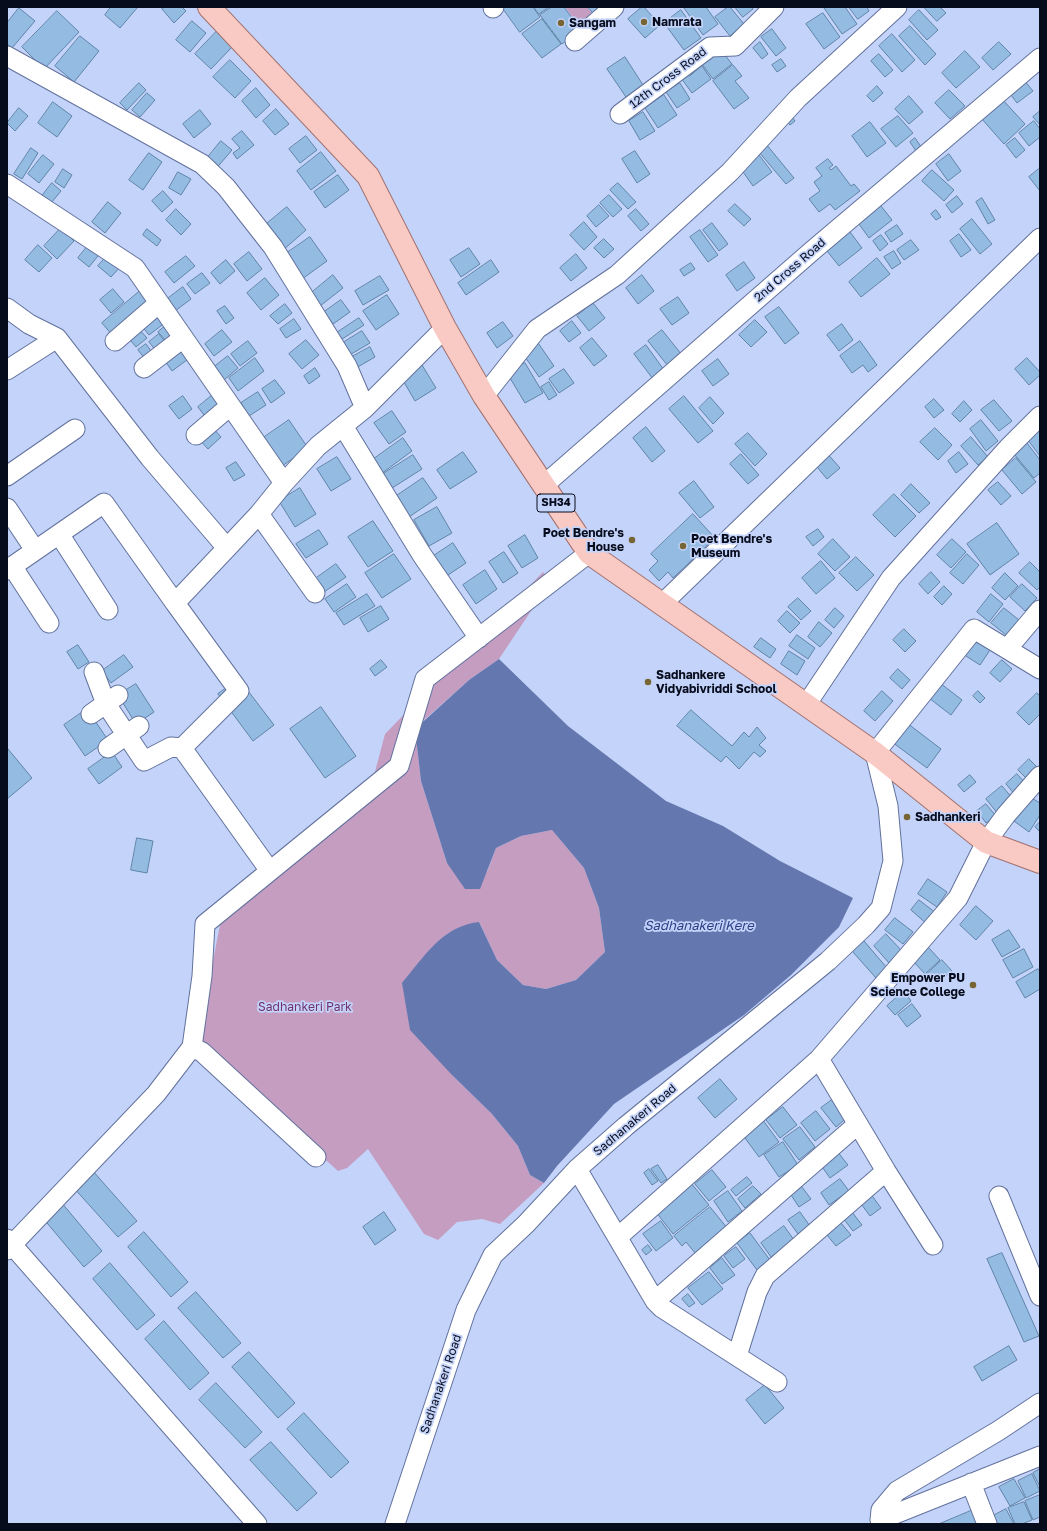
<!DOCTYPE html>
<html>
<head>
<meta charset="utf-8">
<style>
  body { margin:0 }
  #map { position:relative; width:1047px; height:1531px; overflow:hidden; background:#c4d3f9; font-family:"Golos Text",sans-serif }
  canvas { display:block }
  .frame { position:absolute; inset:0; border:8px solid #070c1c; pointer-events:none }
</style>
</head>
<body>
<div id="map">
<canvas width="1047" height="1531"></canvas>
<div class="frame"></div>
</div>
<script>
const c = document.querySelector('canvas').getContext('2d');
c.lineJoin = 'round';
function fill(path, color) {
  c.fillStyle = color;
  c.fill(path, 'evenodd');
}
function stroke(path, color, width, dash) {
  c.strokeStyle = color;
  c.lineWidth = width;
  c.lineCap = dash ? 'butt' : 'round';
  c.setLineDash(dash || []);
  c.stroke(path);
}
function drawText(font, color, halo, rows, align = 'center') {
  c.font = font + ' "Golos Text",sans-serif';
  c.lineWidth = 3.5;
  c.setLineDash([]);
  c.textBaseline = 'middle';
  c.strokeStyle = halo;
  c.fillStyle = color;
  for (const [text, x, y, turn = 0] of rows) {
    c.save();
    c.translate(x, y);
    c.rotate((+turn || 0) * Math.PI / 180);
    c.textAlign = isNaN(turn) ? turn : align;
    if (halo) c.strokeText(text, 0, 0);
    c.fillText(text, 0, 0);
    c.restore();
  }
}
fill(new Path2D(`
  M565,7H587L596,18L582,30Z
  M543,572L551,581L499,659L469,680L415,728L421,781L447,863L487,872L496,848L521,836L552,830L584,868L599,908L605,952L576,980L546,989L523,985L497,960L479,922L452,1075L492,1114L518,1146L530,1175L544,1183L500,1224L482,1219L457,1222L438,1240L424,1234L368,1149L347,1168L338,1171L197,1044L224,904L371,787L385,734Z`), '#c49dc1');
fill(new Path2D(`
  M499,659L568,726L666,801L723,826L780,861L853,898L839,927L791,975L744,1015L614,1104L557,1166L544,1183L530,1175L518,1146L492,1114L452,1075L410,1030L402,983C424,957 442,926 479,922L497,960L523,985L546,989L576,980L605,952L599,908L584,868L552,830L521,836L496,848L480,889H465L447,863L421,781L415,729L469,680Z`), '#6478af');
const building = new Path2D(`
  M111,7H137V8L120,28L105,15Z
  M165,7H182L186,11L174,23L162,9Z
  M502,7H533L540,17L520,32Z
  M534,7H549L539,14Z
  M552,7H564L581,30L562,44L540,15Z
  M588,7H605L595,15Z
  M642,7H644L660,25L645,38L628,19Z
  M686,7H706L718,24L703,35L684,8Z
  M728,7H730L744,24L730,36L715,17Z
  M735,7H752L753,9L743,17Z
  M826,7H845L857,24L842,34L824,8Z
  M849,7H867L869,11L858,19Z
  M924,7H940L946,13L937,21Z
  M19,8L35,21L12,48L7,44V23Z
  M681,10L701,38L684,50L664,23Z
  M919,10L938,30L927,40L909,20Z
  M57,11L79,32L44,69L22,47Z
  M823,13L840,37L824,49L806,24Z
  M542,19L561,44L542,58L522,34Z
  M192,21L206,33L190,52L176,40Z
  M910,26L936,54L925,65L899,36Z
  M772,29L786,48L776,56L761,37Z
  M217,31L233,46L211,69L195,54Z
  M892,34L915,60L902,72L879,46Z
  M80,36L99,51L74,82L55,66Z
  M760,42L768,54L762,59L753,48Z
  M999,42L1011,54L993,70L982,58Z
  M720,49L732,64L713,79L701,63Z
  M965,51L980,67L956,88L942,73Z
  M879,54L893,70L885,77L871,61Z
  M625,57L643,85L626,97L607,69Z
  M781,59L786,66L777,72L772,65Z
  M230,60L251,81L235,98L213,77Z
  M733,65L742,76L735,81L749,98L734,109L713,81Z
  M702,66L711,79L692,93L681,78L687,74L689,76Z
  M1023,79L1033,91L1017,103L1008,91Z
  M139,83L146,90L127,110L120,103Z
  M680,83L690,99L677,108L666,92Z
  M877,86L883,93L873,102L867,96Z
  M256,88L270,105L256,118L242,101Z
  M949,90L965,106L950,119L935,103Z
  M147,93L155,100L140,117L132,110Z
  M664,95L677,115L658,128L645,108Z
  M909,96L923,112L909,124L895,109Z
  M1002,99L1025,124L1004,144L981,118Z
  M53,102L72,116L57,137L38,123Z
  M19,108L28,116L15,131L7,123Z
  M276,109L289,124L275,135L263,121Z
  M200,110L211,124L194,138L183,124Z
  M1040,111V125L1033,117Z
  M643,112L655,131L640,140L629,121Z
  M790,114L795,121L790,125L785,119Z
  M898,116L913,133L896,147L881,129Z
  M1034,121L1040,129V137L1029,146L1019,133Z
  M870,122L886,143L867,157L852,136Z
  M242,131L254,145L237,159L233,153L240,148L232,139Z
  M306,136L317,150L300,163L289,149Z
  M915,138L922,148L916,151L910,142Z
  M1015,138L1025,150L1016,158L1006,145Z
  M221,141L232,150L214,171L204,162Z
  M766,144L794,178L786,184L758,151Z
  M31,148L38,153L22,179L14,174Z
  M635,151L650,174L637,183L622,159Z
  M321,152L336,171L311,190L297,171Z
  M149,153L162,162L143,190L129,180Z
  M949,154L961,171L948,181L936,164Z
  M43,155L54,164L39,183L28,174Z
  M759,155L772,172L753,186L741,169Z
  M828,159L833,165L829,168L831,170L836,166L851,186L854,184L860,191L835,210L830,204L819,212L809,199L820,191L814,182L822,176L816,168Z
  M1040,168V191L1029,177Z
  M63,169L72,175L64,188L55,182Z
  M932,170L954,190L944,201L922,181Z
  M178,172L191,179L181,195L169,188Z
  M338,175L349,190L325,208L314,192Z
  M52,183L61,191L51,203L42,196Z
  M618,183L636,202L628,209L610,190Z
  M163,191L173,202L162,212L152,201Z
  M609,195L622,209L613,217L600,203Z
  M957,196L963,204L952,213L946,205Z
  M982,198L995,220L988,224L976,202Z
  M108,202L121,213L105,233L92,222Z
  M735,204L751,219L744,226L728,211Z
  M599,205L609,216L596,227L587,216Z
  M881,206L892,220L869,238L859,224Z
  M287,207L306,230L283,250L264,226Z
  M176,209L191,224L181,235L166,220Z
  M636,209L649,224L641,231L628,216Z
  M936,210L941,217L936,220L931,214Z
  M972,219L992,244L980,254L960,229Z
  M584,222L597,237L584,250L570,235Z
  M712,223L728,244L719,251L703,230Z
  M897,225L903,234L891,242L885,233Z
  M61,228L74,241L57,259L44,246Z
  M147,229L161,240L157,246L143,235Z
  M700,230L718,255L708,262L690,237Z
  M850,232L862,248L839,266L827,251Z
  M959,234L971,250L961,257L950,241Z
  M881,235L888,244L880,251L873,241Z
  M310,237L327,261L302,279L284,255Z
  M604,239L614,249L604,258L594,248Z
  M911,240L919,250L904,260L897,250Z
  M91,242L102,251L89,267L78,258Z
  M38,245L52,258L39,272L25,260Z
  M469,248L480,264L461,277L450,260Z
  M894,251L901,263L892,269L884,257Z
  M249,252L262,269L247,281L234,264Z
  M109,254L122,265L111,277L98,266Z
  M576,254L587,268L571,281L560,268Z
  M186,256L195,266L174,283L165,272Z
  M877,258L890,274L861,297L849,282Z
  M226,260L235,271L220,284L211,273Z
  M491,260L499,272L466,295L458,283Z
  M744,262L755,278L737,291L726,275Z
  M691,263L695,269L684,276L680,270Z
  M202,273L210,283L195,294L187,284Z
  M333,275L343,288L320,306L310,294Z
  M642,275L654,291L638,304L626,288Z
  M380,276L389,290L363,305L355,291Z
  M265,278L279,295L261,310L247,293Z
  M183,287L191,299L175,311L166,300Z
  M113,289L124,302L111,313L100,300Z
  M140,291L150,304L113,336L102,323Z
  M387,295L399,314L376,330L363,311Z
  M678,297L689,313L672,325L660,309Z
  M341,300L350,312L333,324L324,312Z
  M593,303L605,318L589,331L577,316Z
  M285,304L292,313L278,324L270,316Z
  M225,306L234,318L226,324L217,311Z
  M779,307L799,333L785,344L765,317Z
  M157,312L166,322L149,335L141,325Z
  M359,318L364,325L339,341L335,334Z
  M294,319L301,329L286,338L280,329Z
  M755,320L767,332L751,347L739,335Z
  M572,321L581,333L569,342L560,331Z
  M503,322L513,336L497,348L487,333Z
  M168,324L178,335L168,343L158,332Z
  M842,324L853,340L839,351L827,335Z
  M137,327L147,338L136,347L126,335Z
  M222,330L232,342L214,356L205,344Z
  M662,330L682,355L668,366L648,341Z
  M362,331L370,343L348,356L341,344Z
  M159,334L167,344L157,352L149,342Z
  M592,338L607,356L594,366L580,348Z
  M306,340L319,355L302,369L289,354Z
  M536,340L554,366L539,377L521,351Z
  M248,341L257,353L240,366L231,354Z
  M860,341L877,365L868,372L863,365L852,373L840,356Z
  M146,344L154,355L146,360L138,350Z
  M182,344L191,357L172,371L163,358Z
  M646,345L664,370L653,379L634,354Z
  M370,347L375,357L356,368L350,358Z
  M228,356L238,368L224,380L214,367Z
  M255,358L264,371L238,391L229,378Z
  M1027,358L1040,372V375L1029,385L1015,369Z
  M718,359L729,374L713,386L702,371Z
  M525,363L543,393L525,403L507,373Z
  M422,365L436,388L415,401L401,377Z
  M315,368L320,376L309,384L304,376Z
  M564,369L574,383L559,393L549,379Z
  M275,380L285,393L271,403L262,389Z
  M549,382L557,395L549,400L541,387Z
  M258,392L266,405L249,416L241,403Z
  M215,393L225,405L207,419L198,407Z
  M183,396L192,409L179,419L169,406Z
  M684,396L713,431L698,443L669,409Z
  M710,397L724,413L713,424L699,408Z
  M934,399L944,410L934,418L925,407Z
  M994,400L1012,421L999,431L981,410Z
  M964,401L972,410L960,422L952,414Z
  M392,411L406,432L389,444L374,423Z
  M289,420L308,448L282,466L263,438Z
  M981,420L998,441L986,451L970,429Z
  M212,427L221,437L208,449L199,439Z
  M646,427L665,451L652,462L633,438Z
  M935,428L952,445L938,460L920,442Z
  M1040,431V456L1028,440Z
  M748,433L767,454L755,466L735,444Z
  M971,437L988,457L978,465L961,446Z
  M403,438L412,451L381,474L371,461Z
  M1027,443L1040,460V473L1034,478L1014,454Z
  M825,451L840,468L827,479L812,461Z
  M463,452L477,472L450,489L437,470Z
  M959,452L968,464L956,473L948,461Z
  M741,454L759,475L748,484L730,464Z
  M413,455L422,469L389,490L380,476Z
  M337,457L351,479L331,491L317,469Z
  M1016,458L1036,482L1022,494L1002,470Z
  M236,462L245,475L234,481L226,468Z
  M423,478L437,498L409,517L395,497Z
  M694,481L714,507L700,518L679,493Z
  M998,482L1011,496L1001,505L988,490Z
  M911,484L930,503L919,513L901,495Z
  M300,488L316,514L295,527L279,501Z
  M894,494L916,516L895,537L873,515Z
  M437,507L452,533L429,546L414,520Z
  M693,514L715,538L673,578L668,572L659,581L649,570L658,561L651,554Z
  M373,521L393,551L368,567L348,537Z
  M997,523L1019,554L990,575L967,544Z
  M818,529L824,537L813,546L806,537Z
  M319,530L328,544L306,558L296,544Z
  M525,535L538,558L522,568L508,546Z
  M833,539L850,557L835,571L818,554Z
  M952,539L966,552L951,568L937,555Z
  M453,543L466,563L445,577L432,557Z
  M504,552L518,573L503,583L489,562Z
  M394,554L411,579L382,598L365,573Z
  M967,554L979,565L963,584L950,573Z
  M856,557L874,575L857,591L839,573Z
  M821,561L835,578L816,594L802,578Z
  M1030,562L1040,572V587L1037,590L1019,573Z
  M336,564L346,577L324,592L315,579Z
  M485,570L497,589L476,604L463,585Z
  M931,572L940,582L928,594L919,584Z
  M1005,573L1018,586L1005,600L992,588Z
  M347,584L356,597L334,612L325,599Z
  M1022,584L1037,598L1025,611L1010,597Z
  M944,586L952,594L942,605L934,597Z
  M367,594L375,606L344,625L336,613Z
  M991,594L1003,604L989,622L977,612Z
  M798,598L811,611L801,620L788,607Z
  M381,606L389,619L368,632L360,618Z
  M835,608L844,616L834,628L825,620Z
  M1004,608L1019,620L1006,635L991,623Z
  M787,611L800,623L790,633L778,621Z
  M819,622L832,633L820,647L808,637Z
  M904,629L916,641L905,652L893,640Z
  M797,635L815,648L808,659L789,646Z
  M761,638L776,649L770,658L754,647Z
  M976,641L990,650L980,665L966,656Z
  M78,645L89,662L78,669L67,652Z
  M789,651L805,661L797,675L781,664Z
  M124,655L133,667L111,683L102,671Z
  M381,660L387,667L375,676L370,669Z
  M1002,660L1012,669L1000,682L990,673Z
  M898,669L910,680L902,689L890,678Z
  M239,679L274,725L253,741L218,694Z
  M940,683L962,700L951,715L929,698Z
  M136,684L154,712L136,724L118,695Z
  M882,691L893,701L875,721L864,711Z
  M978,691L985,698L980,703L973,696Z
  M1037,693L1040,696V714L1029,725L1017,713Z
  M321,707L356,756L325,778L290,729Z
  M87,709L108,740L85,756L64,725Z
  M691,710L732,746L744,732L749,737L757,727L766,738L759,745L766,751L760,757L754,752L739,769L726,756L721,762L677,726Z
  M907,723L941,749L927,768L892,742Z
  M8,749L32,778L7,799V750Z
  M112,752L122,767L99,784L88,769Z
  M1029,759L1040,770L1031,783L1018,770Z
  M1017,774L1028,786L1016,796L1006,784Z
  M970,775L976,782L964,792L958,785Z
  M1002,786L1014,800L998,814L986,799Z
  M1030,797L1040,803V815L1029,832L1014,821Z
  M986,804L996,816L986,823L977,811Z
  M1040,822V832L1035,827Z
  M137,838L153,841L147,873L131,870Z
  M928,879L947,892L937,907L918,894Z
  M919,900L936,913L927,924L911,910Z
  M976,906L993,921L976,940L960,925Z
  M895,918L913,932L903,944L885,930Z
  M1009,930L1020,947L1002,957L992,940Z
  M886,934L902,951L889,963L874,946Z
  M864,941L887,968L876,978L852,951Z
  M928,947L940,960L925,974L913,961Z
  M1024,949L1033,967L1013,978L1003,960Z
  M942,960L952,971L936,984L927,974Z
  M1038,969L1040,972V989L1025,998L1016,982Z
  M904,991L911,1001L895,1015L887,1006Z
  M912,1004L921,1016L907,1027L898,1015Z
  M720,1079L737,1099L715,1118L698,1098Z
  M836,1097L850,1115L836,1127L821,1108Z
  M783,1107L797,1125L780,1138L766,1120Z
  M816,1111L830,1129L815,1141L801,1123Z
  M762,1119L779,1142L759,1157L742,1134Z
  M800,1127L815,1147L799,1160L783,1139Z
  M783,1142L798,1165L779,1177L764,1155Z
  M837,1151L848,1165L830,1178L820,1164Z
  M658,1165L667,1179L661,1183L651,1169Z
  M649,1169L658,1181L652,1185L644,1173Z
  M92,1170L137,1221L118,1237L73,1187Z
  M712,1170L726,1187L709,1201L695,1184Z
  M747,1177L752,1183L736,1196L731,1190Z
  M840,1179L849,1191L829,1205L821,1193Z
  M691,1183L709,1205L673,1234L656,1212Z
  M753,1186L761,1194L745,1208L738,1199Z
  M802,1187L811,1199L799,1207L791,1195Z
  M728,1191L742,1211L728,1222L714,1201Z
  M870,1193L881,1208L870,1216L859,1201Z
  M61,1202L102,1251L84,1267L42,1217Z
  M710,1207L728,1229L696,1254L686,1242L682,1246L674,1236Z
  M384,1212L396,1230L375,1245L363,1227Z
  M800,1212L810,1226L798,1234L788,1220Z
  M852,1212L862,1225L853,1231L843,1218Z
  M661,1221L673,1238L656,1251L643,1234Z
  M841,1223L851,1235L836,1246L827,1235Z
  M784,1226L794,1240L771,1257L761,1243Z
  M144,1232L188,1282L171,1297L128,1247Z
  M750,1233L770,1260L757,1270L737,1243Z
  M648,1245L652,1250L646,1255L642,1250Z
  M736,1247L745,1259L733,1268L724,1256Z
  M1002,1253L1039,1336L1024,1342L987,1259Z
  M722,1258L735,1275L722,1284L710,1268Z
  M110,1263L155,1315L137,1330L93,1279Z
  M709,1272L723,1289L702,1305L688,1288Z
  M196,1292L241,1343L223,1358L178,1308Z
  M688,1294L695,1303L689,1307L682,1299Z
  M164,1321L209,1373L190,1390L145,1339Z
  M1009,1346L1017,1360L982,1381L974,1367Z
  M249,1352L295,1403L278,1418L232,1367Z
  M216,1383L262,1432L245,1448L199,1400Z
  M765,1385L784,1408L765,1424L746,1400Z
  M304,1413L349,1462L331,1478L287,1429Z
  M271,1442L317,1493L297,1511L250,1460Z
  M1040,1469V1487L1033,1473Z
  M1032,1474L1040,1491L1026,1498L1018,1481Z
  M1014,1479L1025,1498L1010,1506L999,1487Z
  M1040,1495V1517L1033,1520L1025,1501Z
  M1024,1502L1032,1520L1022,1524H1015L1008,1508Z
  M1006,1509L1014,1524H994L991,1517Z
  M973,1510L979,1524H939Z`);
fill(building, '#94bbe1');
stroke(building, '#5f84a8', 1);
const minor = new Path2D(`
  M493,8L494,7
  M575,41L614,7
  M7,56L202,164L226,187L273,247L347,366L365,408
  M620,114L710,47L735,46L774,7
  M7,184L135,268L284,483
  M7,308L29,324L57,338L150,458L227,548L259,514L284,483L318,446L365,408L445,328
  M115,341L159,303
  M144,368L183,338
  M7,370L57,338
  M484,396L537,329L617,275L730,172L798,98L897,7
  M343,426L422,555L479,638
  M196,435L230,406
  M7,476L75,429
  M544,485L812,251L1040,58
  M7,508L35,550
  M259,514L315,593
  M59,534L108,610
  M12,566L49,623
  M7,570L104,503L175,603L227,548
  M662,604L1040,238
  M1007,649L1040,610
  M94,672L106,704L144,761L171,747L182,748L239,691L175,603
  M806,705L891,578L1008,448L1040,416
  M91,714L118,695
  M108,748L139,726
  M182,748L270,871
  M192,1047L202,1052L316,1157
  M819,1059L886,1171L933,1245
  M577,1169L655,1301L662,1308L777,1382
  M999,1196L1040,1296
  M618,1237L819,1059L958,898L986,842L1006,815L1040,776
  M7,1239L257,1524
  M7,1250L156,1094L192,1047L202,976L205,924L399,766L425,679L589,553
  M655,1301L858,1124
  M737,1356L757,1292L765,1276L886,1171
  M1040,1403L998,1431L897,1491L881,1510L880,1520L1040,1456
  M971,1483L987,1524
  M395,1524L466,1310L493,1255L526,1224L577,1169L626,1126L828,961L866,925L881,908L893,861L888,806L875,753L974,629L1040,669`);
const major = new Path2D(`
  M209,7L368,176L445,328L484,396L589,553L875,753L986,842L1040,862`);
stroke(minor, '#62729d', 21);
stroke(major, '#a2716f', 24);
stroke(minor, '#fff', 19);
stroke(major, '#f9cac4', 22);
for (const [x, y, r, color] of [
  [644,22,4,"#786534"],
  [561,23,4,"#786534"],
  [632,540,4,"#786534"],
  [683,546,4,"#786534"],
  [648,682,4,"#786534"],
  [907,817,4,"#786534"],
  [973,985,4,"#786534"]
]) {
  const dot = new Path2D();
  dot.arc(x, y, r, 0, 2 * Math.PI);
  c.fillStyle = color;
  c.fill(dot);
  stroke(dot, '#c4d3f9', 1.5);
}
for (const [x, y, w] of [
  [556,503,38]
]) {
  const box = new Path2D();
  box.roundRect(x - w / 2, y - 9, w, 18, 3);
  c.fillStyle = '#c4d3f9';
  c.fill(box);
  stroke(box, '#070c1c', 1);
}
drawText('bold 11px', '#070c1c', null, [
  ["SH34",556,503]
]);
drawText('bold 12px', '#070c1c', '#c4d3f9', [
  ["Namrata",652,22],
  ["Sangam",569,23],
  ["Poet Bendre's",624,533,"right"],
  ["House",624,547,"right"],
  ["Poet Bendre's",691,539],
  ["Museum",691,553],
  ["Sadhankere",656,675],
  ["Vidyabivriddi School",656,689],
  ["Sadhankeri",915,817],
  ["Empower PU",965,978,"right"],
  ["Science College",965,992,"right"]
], 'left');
drawText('12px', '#070c1c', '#c4d3f9', [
  ["12th Cross Road",668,78,-37],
  ["2nd Cross Road",790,270,-41],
  ["Sadhanakeri Road",635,1120,-40],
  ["Sadhanakeri Road",441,1384,-71]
]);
drawText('12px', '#71336f', '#c4d3f9', [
  ["Sadhankeri Park",305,1007]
]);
drawText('italic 13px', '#2c3f85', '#c4d3f9', [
  ["Sadhanakeri Kere",699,926]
]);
</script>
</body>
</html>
